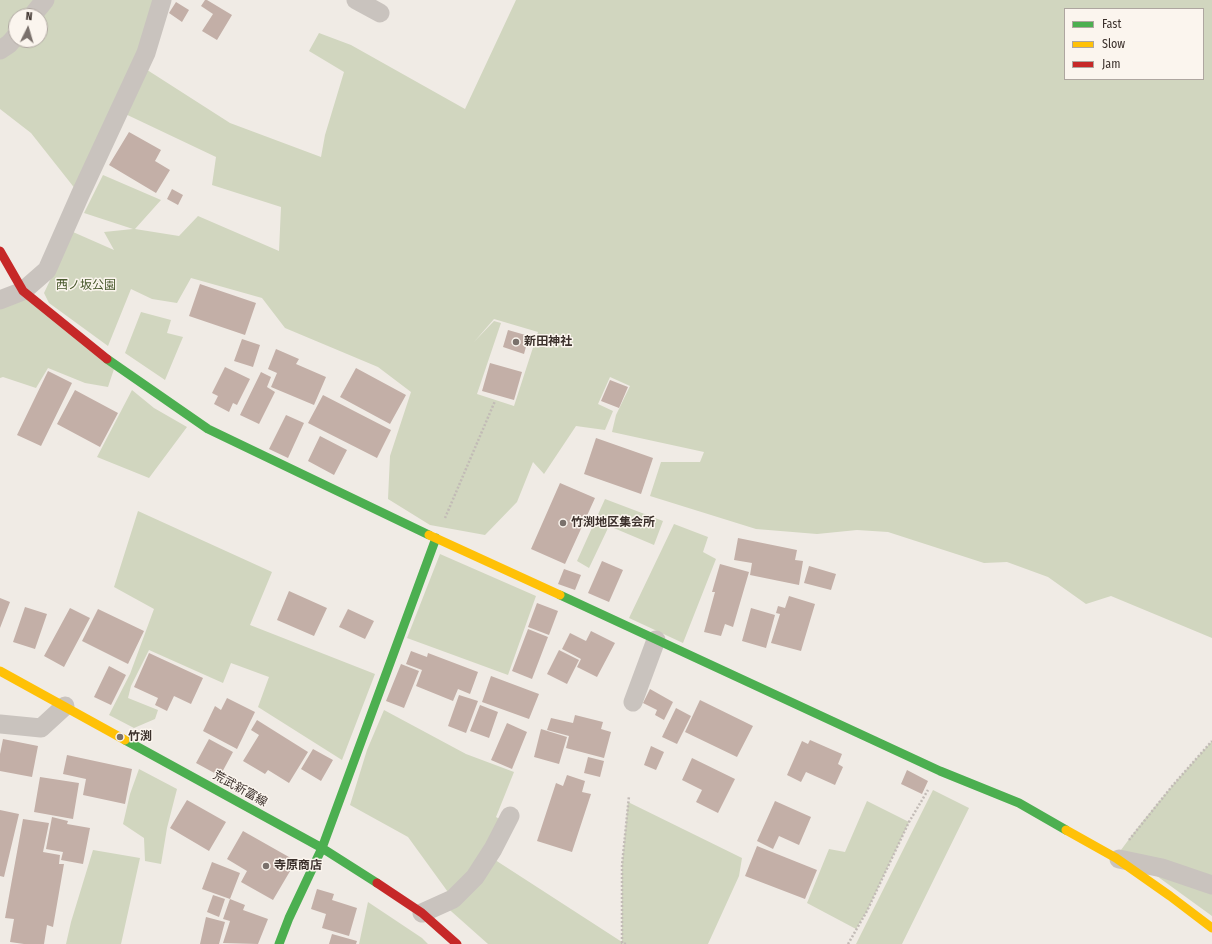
<!DOCTYPE html>
<html>
<head>
<meta charset="utf-8">
<style>
  body { margin:0 }
  #map { position:relative; width:1212px; height:944px; overflow:hidden; background:#f0ebe5; font-family:"Fira Sans Condensed",sans-serif }
  canvas { display:block }
  .legend { position:absolute; left:1064px; top:8px; width:140px; height:72px; box-sizing:border-box; background:#fbf5ee; border:1px solid #aea6a0; margin:0; padding:5px 7px; list-style:none; font-size:12px; color:#3b302b }
  .legend li { display:flex; align-items:center; gap:8px; height:20px }
  .legend b { width:20px; border:1px solid #aea6a0 }
  .north { position:absolute; left:8px; top:8px; width:40px; height:40px; box-sizing:border-box; background:#fbf5ee; border:1px solid #aea6a0; border-radius:50%; rotate:5deg; font-size:11px; font-weight:700; line-height:16px; text-align:center; color:#3b302b }
  .north::after { content:''; display:block; margin:auto; width:14px; height:18px; background:#7a716c; clip-path:polygon(50% 0,100% 100%,50% 72%,0 100%) }
</style>
</head>
<body>
<div id="map">
<canvas width="1212" height="944"></canvas>
<ul class="legend">
<li><b style="height:5px;background:#4caf50"></b>Fast</li>
<li><b style="height:5px;background:#ffc107"></b>Slow</li>
<li><b style="height:5px;background:#c62828"></b>Jam</li>
</ul>
<div class="north">N</div>
</div>
<script>
const c = document.querySelector('canvas').getContext('2d');
c.lineJoin = 'round';
function fill(path, color) {
  c.fillStyle = color;
  c.fill(path, 'evenodd');
}
function stroke(path, color, width, dash) {
  c.strokeStyle = color;
  c.lineWidth = width;
  c.lineCap = dash ? 'butt' : 'round';
  c.setLineDash(dash || []);
  c.stroke(path);
}
function drawText(font, color, halo, rows, align = 'center') {
  c.font = font + ' "Fira Sans Condensed","Noto Sans JP",sans-serif';
  c.lineWidth = 3;
  c.setLineDash([]);
  c.textBaseline = 'middle';
  c.strokeStyle = halo;
  c.fillStyle = color;
  for (const [text, x, y, turn = 0] of rows) {
    c.save();
    c.translate(x, y);
    c.rotate((+turn || 0) * Math.PI / 180);
    c.textAlign = isNaN(turn) ? turn : align;
    if (halo) c.strokeText(text, 0, 0);
    c.fillText(text, 0, 0);
    c.restore();
  }
}
fill(new Path2D(`
  M0,0H162L141,66L230,123L321,157L325,135L344,72L309,51L319,33L351,45L465,109L516,0H1212V638L1111,596L1086,604L1048,577L1007,562L984,563L888,532L857,530L817,534L756,529L650,496L661,462H700L704,452L612,432L616,415L630,386L610,377L598,404L613,411L605,430L576,426L544,474L533,462L517,502L485,535L430,525L388,499L390,456L411,392L378,367L285,328L262,298L191,278L177,303L152,299L131,289L108,346L49,303L44,293L73,232L114,250L104,232L133,229L84,213L103,175L161,200L135,229L179,236L198,216L279,251L281,207L212,185L216,157L119,111L80,195L31,133L0,109ZM1065,9H1203V79H1065ZM16,16H40V40H16ZM494,319L538,332L514,406L477,394L501,323L494,321L474,342Z
  M23,291L115,366L108,387L85,383L48,368L36,388L3,377L0,378V300Z
  M141,312L171,320L167,333L183,337L165,380L125,353Z
  M132,390L154,408L187,427L149,478L97,457Z
  M605,499L663,521L654,545L609,526L589,568L577,561Z
  M138,511L272,572L250,625L375,674L342,760L258,707L269,677L231,663L223,683L149,650L131,686L128,698L158,710L155,719L134,728L109,715L130,674L154,609L114,587Z
  M674,524L708,537L703,552L716,559L683,643L629,618Z
  M440,554L536,596L508,675L407,638Z
  M384,710L466,754L514,772L496,817L506,823L489,856L622,942V865L628,802L742,858L739,876L708,944H488L443,904L453,899L408,837L350,805L367,750Z
  M1212,741V916L1121,850C1149,812 1180,776 1212,741Z
  M139,769L177,789L167,828L161,864L145,861L144,838L123,824L130,794Z
  M933,790L969,808L902,944H856Z
  M867,801L909,822L867,911L856,929L807,903L829,849L845,852Z
  M93,850L140,858L121,944H66L71,922Z
  M368,902L422,938L428,944H359Z`), '#d1d6bf');
fill(new Path2D(`
  M205,0H207L232,15L217,40L202,31L213,14L201,6Z
  M176,2L189,10L182,22L169,13Z
  M129,132L161,150L155,161L170,170L156,193L109,165Z
  M172,189L183,195L178,205L167,199Z
  M200,284L256,303L245,335L189,316Z
  M508,330L529,336L524,354L503,347Z
  M242,339L260,345L253,367L234,361Z
  M276,349L299,359L296,364L326,377L314,405L271,387L277,373L268,369Z
  M490,363L522,372L514,400L482,391Z
  M225,367L250,379L237,405L233,403L229,412L214,404L218,396L212,393Z
  M356,368L406,395L390,424L340,397Z
  M48,371L72,383L41,446L17,435Z
  M261,372L271,377L267,387L275,392L259,424L240,415Z
  M610,380L628,387L619,408L601,401Z
  M75,390L118,413L100,447L57,424Z
  M323,395L391,430L377,458L308,423Z
  M286,415L304,423L288,458L269,449Z
  M320,436L347,450L334,475L308,461Z
  M596,438L653,458L641,494L584,474Z
  M560,483L595,498L565,564L531,549Z
  M738,538L797,550L795,560L803,561L799,585L750,575L752,563L734,560Z
  M602,561L623,570L609,602L588,593Z
  M720,564L749,572L733,627L725,624L721,636L704,632L715,592H712Z
  M809,566L836,574L831,590L804,583Z
  M564,569L581,575L575,590L558,584Z
  M289,591L327,608L314,636L277,620Z
  M789,596L815,604L801,651L771,643L780,614L776,613L778,606L785,608Z
  M0,598L10,602L0,628Z
  M537,603L558,611L549,635L528,627Z
  M25,607L47,614L35,649L13,642Z
  M70,608L90,618L64,667L44,656Z
  M751,608L775,615L766,648L742,641Z
  M98,609L144,631L128,664L82,641Z
  M348,609L374,621L365,639L339,627Z
  M528,629L548,637L532,679L512,671Z
  M591,631L615,643L597,677L577,667L581,659L562,649L570,633L586,641Z
  M559,650L579,660L567,684L547,674Z
  M411,651L427,657L428,653L478,672L470,694L458,689L453,701L416,686L422,670L406,664Z
  M149,653L203,678L191,704L174,696L167,711L155,705L158,698L134,687Z
  M401,664L419,671L404,708L386,701Z
  M109,666L126,675L111,705L94,697Z
  M491,676L539,694L529,719L482,702Z
  M650,689L673,702L664,720L655,715L657,710L643,703Z
  M459,695L478,701L466,733L448,726Z
  M227,698L255,712L237,749L203,731L215,706L221,710Z
  M700,700L753,726L737,757L685,732Z
  M480,705L498,712L489,738L470,731Z
  M676,708L691,716L677,744L662,737Z
  M575,715L603,722L601,729L611,732L604,758L566,748L569,736L547,730L551,718L573,723Z
  M257,720L308,752L289,783L268,770L265,774L243,761L259,735L251,730Z
  M507,723L527,732L512,769L491,760Z
  M541,729L567,737L559,764L534,757Z
  M3,739L38,746L32,777L0,771V754Z
  M209,739L233,752L220,776L196,763Z
  M810,740L842,754L838,764L843,767L835,785L806,772L801,782L787,775L802,741L808,744Z
  M651,746L664,752L656,770L644,765Z
  M313,749L333,760L321,781L301,769Z
  M67,755L132,769L125,804L83,795L86,779L63,774Z
  M588,757L604,761L600,777L584,773Z
  M692,758L735,779L718,813L696,802L702,790L682,780Z
  M907,770L928,781L922,794L901,784Z
  M567,775L585,781L582,792L591,794L572,852L537,841L556,783L563,786Z
  M40,777L79,783L73,819L34,812Z
  M187,800L226,822L209,851L170,828Z
  M775,801L811,817L799,845L779,836L773,849L757,841Z
  M0,810L19,814L4,877L0,876Z
  M52,817L68,821L67,824L90,828L83,864L61,860L63,852L46,849Z
  M23,819L49,823L43,852L60,855L59,864H64L53,927L47,925L44,944H24L10,942L14,919L5,918Z
  M243,831L296,861L273,900L241,882L247,871L227,859Z
  M757,846L817,870L805,899L745,876Z
  M212,862L240,873L230,899L202,889Z
  M317,889L334,894L332,900L357,908L349,936L322,928L326,914L311,909Z
  M213,895L225,899L219,917L207,912Z
  M230,899L245,905L243,910L268,919L258,944L223,943L230,921L223,919Z
  M206,917L225,922L219,944H200Z
  M332,934L357,941L356,944H329Z`), '#c3afa7');
stroke(new Path2D(`
  M445,518L495,401
  M1129,840L1173,785L1212,741
  M626,944L622,943V865L629,796
  M848,944L867,911L909,822L928,790`), '#c2bbb6', 2.5, [2, 2]);
stroke(new Path2D(`
  M356,0L380,13
  M32,16L45,0
  M0,50L9,44L16,36
  M0,300L23,291L47,270L80,195L146,53L162,0
  M633,702L656,640
  M0,724L41,728L65,706
  M1119,859L1162,868L1212,885
  M422,913L453,899L475,877L493,849L510,816`), '#c9c3be', 19);
stroke(new Path2D(`
  M107,359L208,429L429,535
  M560,595L940,771L1019,803L1066,830
  M125,740L322,848L377,883
  M279,944L289,918L322,848L436,538`), '#4caf50', 9);
stroke(new Path2D(`
  M429,535L560,595
  M0,671L125,740
  M1066,830L1116,858L1170,896L1212,928`), '#ffc107', 9);
stroke(new Path2D(`
  M0,251L23,291L107,359
  M377,883L422,913L457,944`), '#c62828', 9);
for (const [x, y, r, color] of [
  [516,342,4,"#7a716c"],
  [563,523,4,"#7a716c"],
  [120,737,4,"#7a716c"],
  [266,866,4,"#7a716c"]
]) {
  const dot = new Path2D();
  dot.arc(x, y, r, 0, 2 * Math.PI);
  c.fillStyle = color;
  c.fill(dot);
  stroke(dot, '#fbf5ee', 1.5);
}
drawText('12px', '#4a5a2e', '#fbf5ee', [
  ["西ノ坂公園",86,286]
]);
drawText('bold 12px', '#3b302b', '#fbf5ee', [
  ["新田神社",524,342],
  ["竹渕地区集会所",571,523],
  ["竹渕",128,737],
  ["寺原商店",274,866]
], 'left');
drawText('12px', '#3b302b', '#fbf5ee', [
  ["荒武新富線",240,789,29]
]);
</script>
</body>
</html>
